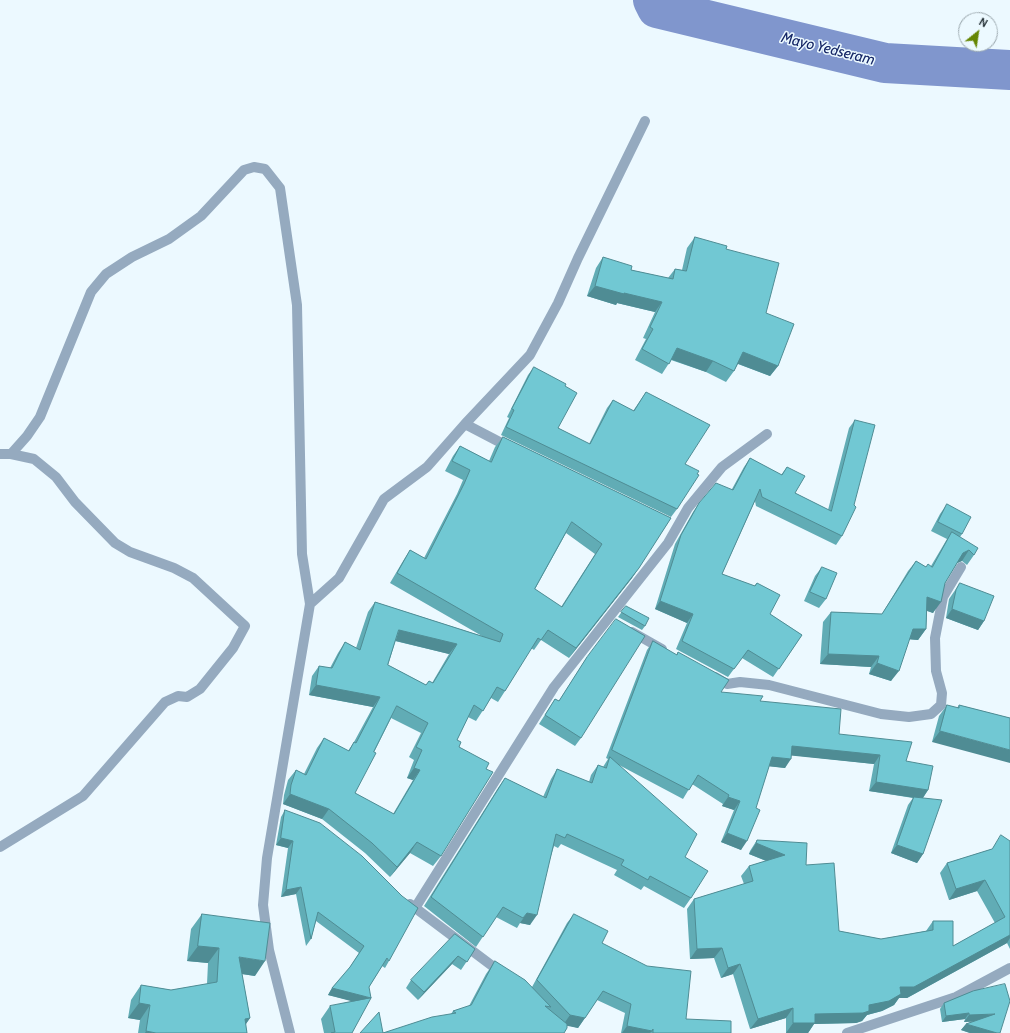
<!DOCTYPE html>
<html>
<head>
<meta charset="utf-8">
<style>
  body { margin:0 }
  #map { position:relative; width:1010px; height:1033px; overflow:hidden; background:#ecf9ff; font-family:Cabin,sans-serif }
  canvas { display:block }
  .north { position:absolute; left:958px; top:12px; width:40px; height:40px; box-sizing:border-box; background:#ecf9ff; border:1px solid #9ca9af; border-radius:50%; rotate:30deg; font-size:11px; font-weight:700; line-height:16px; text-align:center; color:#253137 }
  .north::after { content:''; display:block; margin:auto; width:14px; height:18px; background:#658603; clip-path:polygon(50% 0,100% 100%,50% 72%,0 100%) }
</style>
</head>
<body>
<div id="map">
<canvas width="1010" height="1033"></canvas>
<div class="north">N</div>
</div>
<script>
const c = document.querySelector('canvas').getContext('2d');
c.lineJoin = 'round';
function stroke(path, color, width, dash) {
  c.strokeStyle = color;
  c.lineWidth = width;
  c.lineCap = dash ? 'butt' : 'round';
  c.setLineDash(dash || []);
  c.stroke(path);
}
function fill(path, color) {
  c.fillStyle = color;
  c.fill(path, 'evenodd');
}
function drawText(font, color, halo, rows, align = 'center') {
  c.font = font + ' Cabin,sans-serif';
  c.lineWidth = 3;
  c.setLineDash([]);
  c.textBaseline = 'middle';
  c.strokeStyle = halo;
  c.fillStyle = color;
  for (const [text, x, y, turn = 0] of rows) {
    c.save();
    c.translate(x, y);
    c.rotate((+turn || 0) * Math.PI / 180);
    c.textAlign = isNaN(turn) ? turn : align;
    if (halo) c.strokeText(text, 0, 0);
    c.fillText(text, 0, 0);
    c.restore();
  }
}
stroke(new Path2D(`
  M653,0L657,8L885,63L1010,70`), '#8096cd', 40);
stroke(new Path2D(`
  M465,424L511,448
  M0,454H11L34,459L56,477L75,502L115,543L130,552L174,568L193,578L245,626L233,648L200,689L187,697L178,696L165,702L83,796L0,847
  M11,454L27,436L40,417L91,292L106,274L132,257L169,239L201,216L244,170L254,167L265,169L280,188L297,305L302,554L310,604L267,858L263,905L269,950L290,1033
  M310,604L339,578L384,499L427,467L465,424L530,355L558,303L578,258L645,121
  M632,632L662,649
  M715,677L727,684L740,682L769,685L881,714L909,717L931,714L941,705L942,693L936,671L935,638L943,597L961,567
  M410,904L503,974
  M415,908L554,687L668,543L688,508L722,467L767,434
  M847,1033L956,997L1010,968`), '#95aabf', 10);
fill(new Path2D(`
  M695,237L726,249L766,313L778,366L770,376L738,364L734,371L726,382L706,372L671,360L662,374L635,360L646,339L643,338L655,312L617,303L616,305L587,296L596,268L603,257L631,270L668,278L675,269L682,270L687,248Z
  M534,367L565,386L558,428L589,444L607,408L613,400L633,411L646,392L685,464L677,509L671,517L501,435L509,418L507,417L528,375Z
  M855,420L842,536L836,545L756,506L755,501L722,574L754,586L757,583L770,614L802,635L773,677L742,658L728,677L676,649L687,623L655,609L675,544L693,512L699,503L732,489L744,467L750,458L781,475L787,467L795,493L828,510L849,428Z
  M503,437L671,518L632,578L569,658L541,640L534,650L531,648L505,691L498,702L491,698L476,721L468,717L457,740L459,747L441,856L433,866L410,853L390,877L365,853L322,819L283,804L284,795L288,780L296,770L304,774L317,748L324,738L348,751L354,742L373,707L309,695L312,676L319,666L330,668L338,653L345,642L356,648L368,612L375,602L482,636L390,583L403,561L410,550L424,558L457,494L463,480L445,471L453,456L460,446L489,461L495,447ZM566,533L595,554L561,607L535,589ZM395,641L449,654L432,683L429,681L426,685L388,665ZM391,718L421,733L409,757L414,760L407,778L413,780L393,814L355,793L374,752Z
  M947,504L962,534L960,537L974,555L967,565L962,561L957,563L945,583L933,613L927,611L926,629L918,640L909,639L891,681L869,674L871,667L820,664L823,622L831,612L882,614L908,571L916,561L926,567L931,566L947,539L931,531L940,514Z
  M822,567L826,599L819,608L804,601L815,576Z
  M960,583L984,621L978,630L946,618L949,599Z
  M626,606L645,626L642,630L618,617Z
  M653,641L676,655L678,652L721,692L760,701L839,734L906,761L928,790L923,798V854L917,863L891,853L908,805L913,798L869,791L874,764L791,755L785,768L769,766L741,850L721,842L734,810L722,806L723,804L692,784L683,799L619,765L685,857L691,898L684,908L644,886L641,890L614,875L617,870L561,844L558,848L554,846L530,925L520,923L517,928L496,917L476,947L424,906L498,788L505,778L543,797L551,779L557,769L589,782L591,775L598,765L603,767L608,759L606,758L647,650Z
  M587,657L581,738L575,746L539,724L555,699L559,701Z
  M947,705L957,708L959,705L1010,718L932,742L939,716Z
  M285,810L389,961L385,968L382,966L369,987L352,1033H324L321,1019L330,1006L353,1001L328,995L332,988L348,970L359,953L316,921L311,939L306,946L296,894L281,897L288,848L276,845L281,817Z
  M757,840L806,865L839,931L881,939L926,931L933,921L953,946L995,923L977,891L949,900L940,873L947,863L992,849L1010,841V949L1007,943L907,998H899L894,1005L882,1011L867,1015L862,1021L856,1023L814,1024L808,1033H786V1018L750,1029L733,974L721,978L714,958L690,959L687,909L694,899L744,884L741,876L749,866L766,861L749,854L750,851Z
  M202,914L255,976L242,974L250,1018L245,1025L247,1033H138L140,1020L128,1018L131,1000L141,985L171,990L207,984L208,963L187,961L191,929Z
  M574,914L602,943L686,1019L731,1033H621L625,1013L597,1000L578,1028L567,1025L383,1033L451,1014L453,1011L469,1006L486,974L495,961L532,987L567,923Z
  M455,934L475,949L461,970L452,964L418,1000L406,988L411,980Z
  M973,991L1000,1033H970L961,1030L966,1024L973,1021L964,1022L965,1019L942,1022L940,1009L944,1003Z`), '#61acb5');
fill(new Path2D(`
  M595,286L662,302L655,312L617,303L616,305L587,296Z
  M677,348L713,361L706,372L670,359Z
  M743,352L778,366L770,376L736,363Z
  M969,550L962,561L955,564L963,553Z
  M639,568L632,578L569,658L576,648Z
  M927,597L941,602L933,613L920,608Z
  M660,601L693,614L687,623L655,609Z
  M952,609L984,621L978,630L946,618Z
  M913,629H926L918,640L905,639Z
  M399,630L457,644L449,654L392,640Z
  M828,654L879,656L871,667L820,664Z
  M877,663L899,671L891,681L869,674Z
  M316,685L380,697L373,707L309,695Z
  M940,731L1010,750V763L932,742Z
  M792,746L880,755L874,764L786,755Z
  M772,757L791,759L785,768L766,766Z
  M414,768L420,770L413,780L407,778Z
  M876,782L928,790L922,799L869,791Z
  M290,794L329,809L322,819L283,804Z
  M728,797L740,801L734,810L722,806Z
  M727,833L747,841L741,850L721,842Z
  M281,838L293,841L288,848L276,845Z
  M417,842L410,853L390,877L397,867Z
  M756,843L785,855L777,865L749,854Z
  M897,845L923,854L917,863L891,853Z
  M985,880L977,891L949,900L956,889Z
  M301,887L296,894L281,897L286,890Z
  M527,913L537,915L530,925L520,923Z
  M1010,935V938L1007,943L907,998H899L894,1005L882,1011L867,1015L862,1021L856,1023L814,1024L808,1033H786L793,1023L815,1014L869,1005L900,987Z
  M198,946L219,948L208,963L187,961Z
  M722,948L714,958L690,959L697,949Z
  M458,956L452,964L418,1000L424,992Z
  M239,957L265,961L255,976L229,972Z
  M740,964L733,974L721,978L728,968Z
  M332,988L371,998L366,1005L328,995Z
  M139,1003L150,1005L140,1020L128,1018Z
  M793,1008L786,1018L750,1029L758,1019Z
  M969,1013L965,1019L942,1022L946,1016Z
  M995,1014L991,1021L964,1022L969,1015Z
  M570,1015L585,1018L578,1028L563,1025Z
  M250,1018L240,1033L245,1019Z
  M966,1024L997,1033H970L961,1030Z
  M627,1026L652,1031L650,1033H622Z
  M146,1031L156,1033H145Z`), '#4f8c94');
const building = new Path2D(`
  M695,237L727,246L726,249L779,263L766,313L794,324L778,366L743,352L734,371L713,361L677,348L669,364L642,349L653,329L650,327L662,302L624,293V294L595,286L603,257L632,266L631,270L673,279L675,269L686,271Z
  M534,367L566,384L565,386L577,393L558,428L590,444L613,400L634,411L646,392L710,425L685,464L699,471L697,474L699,475L677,509L506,427L514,410L512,409Z
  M855,420L875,425L854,505L856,507L842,536L762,497L760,489L722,574L755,586L757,583L780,595L770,614L802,635L779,669L748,650L734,669L682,641L693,614L660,601L681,535L699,503L716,483L733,490L750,458L782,475L787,467L805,476L795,493L831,511Z
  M503,437L671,518L639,568L576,648L548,630L541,640L538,638L505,691L497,687L483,711L474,705L457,740L461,742L459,747L489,763L486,769L493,772L441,856L417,842L397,867L372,843L329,809L290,794L291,785L296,770L306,775L324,738L349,751L354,742L356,743L380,697L316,685L319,666L332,668L345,642L360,650L375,602L500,642L503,634L397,573L410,550L426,559L464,484L470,470L452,461L460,446L491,462ZM572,522L602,544L562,607L535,589ZM399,630L457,644L433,683L429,681L426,685L388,665ZM397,706L428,723L416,747L422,750L414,768L420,770L394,814L355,793L376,753L374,752Z
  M947,504L971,517L962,534L938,522Z
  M952,532L978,548L974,555L969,550L963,553L945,583L941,602L927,597L926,629H913L899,671L877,663L879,656L828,654L831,612L882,614L916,561L926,567L928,564L932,567Z
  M822,567L837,573L826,599L810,592Z
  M960,583L994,596L984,621L952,609L956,590Z
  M626,606L649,618L645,626L621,612Z
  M616,619L645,636L581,738L545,715L555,699L559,701L587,657Z
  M653,641L677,655L678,652L729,680L721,692L763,696L760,701L841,709L839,734L912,742L906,761L933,766L928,790L876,782L880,755L792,746L791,759L772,757L756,808L760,810L747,841L727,833L740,801L728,797L729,795L698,775L689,790L612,750Z
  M947,705L959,708V705L1010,718V750L940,731Z
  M610,757L697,834L685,857L708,871L691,898L650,876L648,880L621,865L624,860L567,834L565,838L556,834L537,915L527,913L523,918L503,907L483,937L431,897L505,778L546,798L557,769L592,783L598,765L606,768Z
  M914,797L942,800L923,854L897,845Z
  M285,810L320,823L362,856L402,896L418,908L389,961L387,958L369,987L371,998L332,988L350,967L364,946L318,912L311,939L301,887L286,890L293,841L281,838Z
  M1001,835L1010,841V935L914,987H900L901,994L889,1001L869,1005V1011L863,1013L815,1014V1023H793V1008L758,1019L740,964L728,968L722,948L697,949L694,899L753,881L749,866L785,855L756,843L757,840L807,843L806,865L834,863L839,931L881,939L933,930V921H953V946L1005,917L985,880L956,889L947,863L992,849Z
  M202,914L270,923L265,961L239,957L250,1018L245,1019L247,1033H156L146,1031L150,1005L139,1003L141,985L171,990L217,982L219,948L198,946Z
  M574,914L608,931L602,943L647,966L691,971L686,1019L731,1021V1033H653V1029L652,1031L627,1026L631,1004L603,991L585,1018L570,1015L537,980Z
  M455,934L475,949L467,962L458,956L424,992L411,980Z
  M495,961L525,980L551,1007L545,1006L567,1024V1028L564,1033H360L379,1012L383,1033L432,1017L456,1013L453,1011L471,1005Z
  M1005,984L1010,1001L1000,1033H997L966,1024L995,1014L969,1015V1013L946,1016L944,1003L973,991Z
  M371,998L352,1033H331L335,1032L330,1006Z`);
fill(building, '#71c8d3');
stroke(building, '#4f8c94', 1);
drawText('italic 15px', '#152666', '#ecf9ff', [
  ["Mayo Yedseram",828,49,14]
]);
</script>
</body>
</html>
